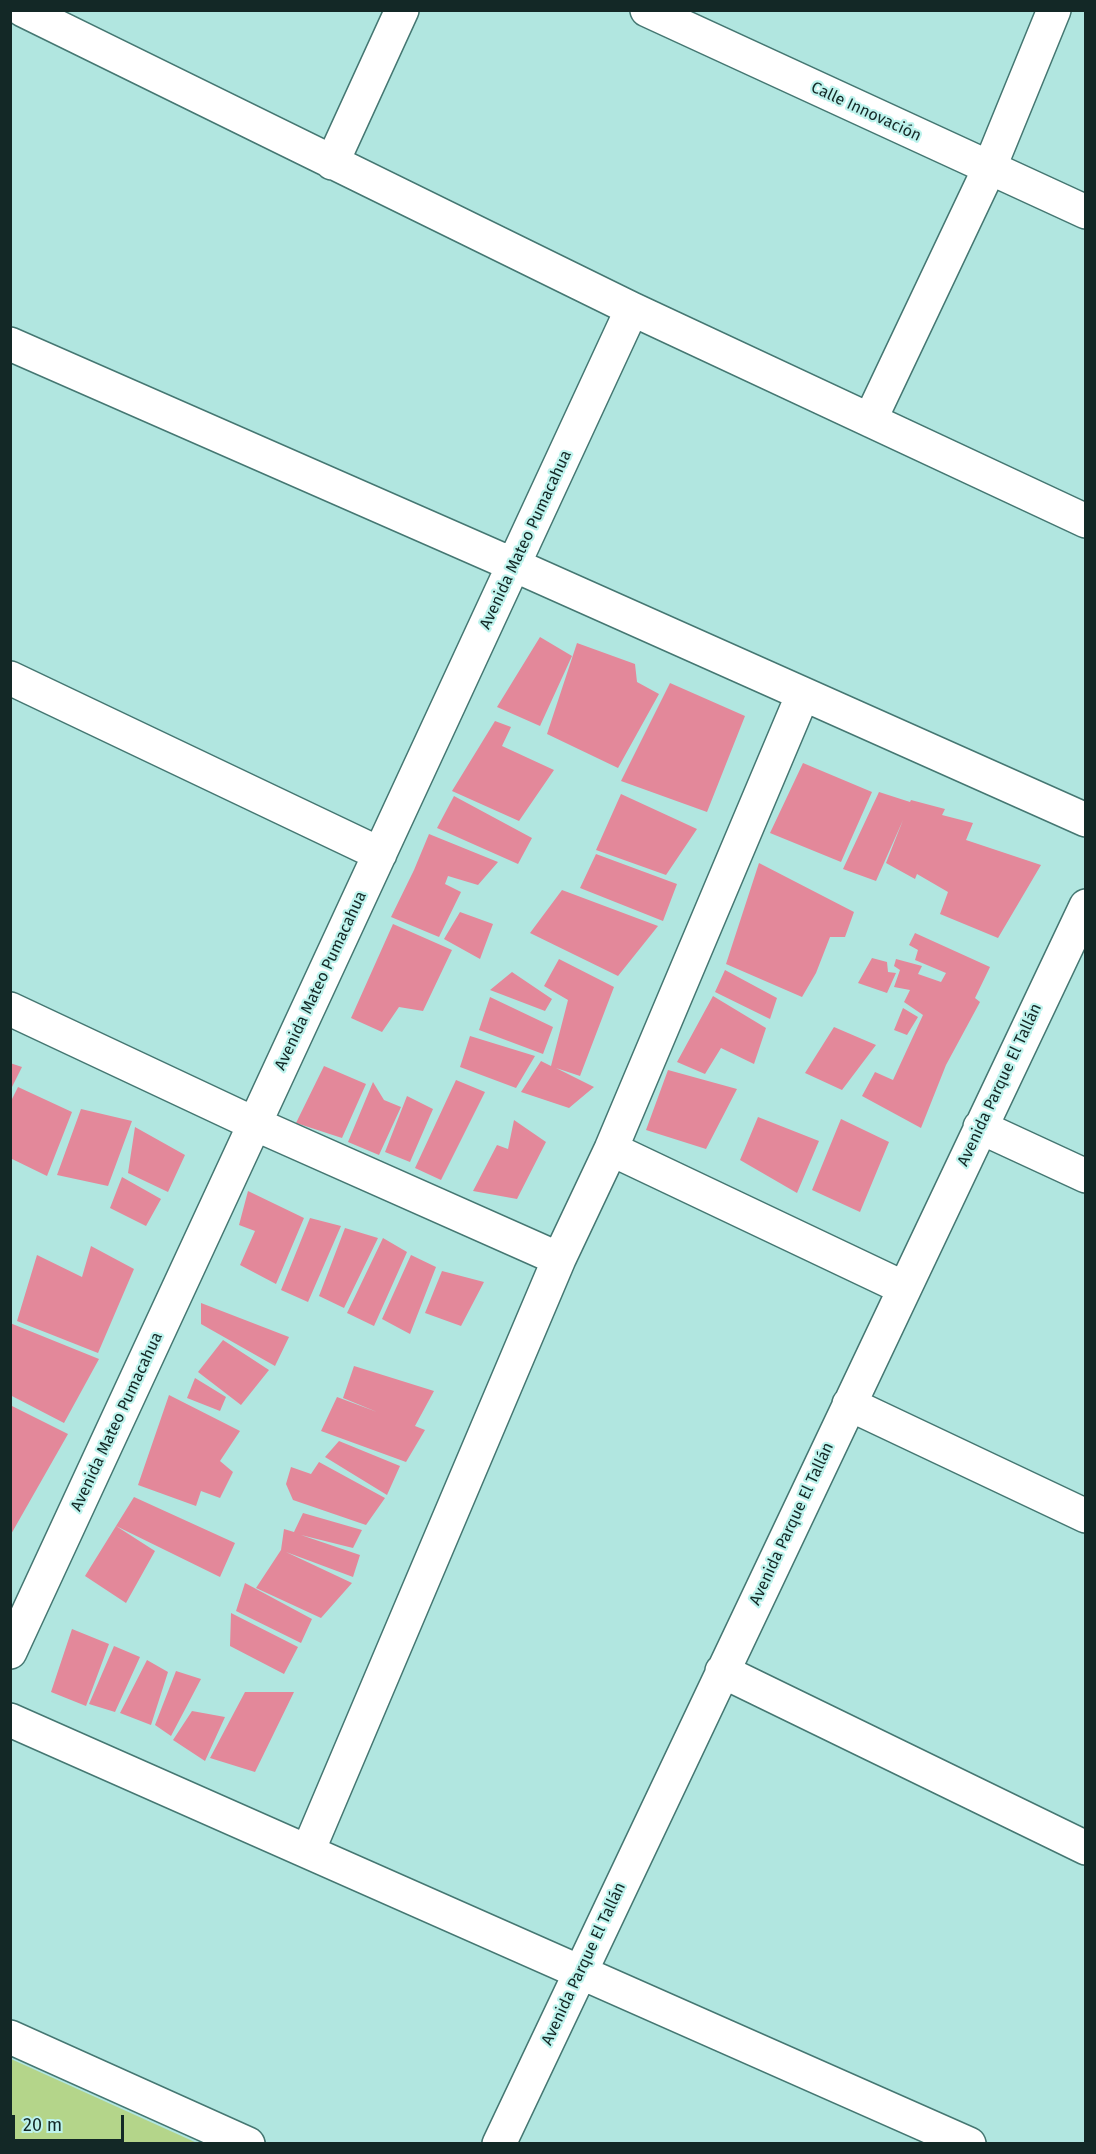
<!DOCTYPE html>
<html>
<head>
<meta charset="utf-8">
<style>
  body { margin:0 }
  #map { position:relative; width:1096px; height:2154px; overflow:hidden; background:#b1e6e0; font-family:"Fira Sans",sans-serif }
  canvas { display:block }
  .frame { position:absolute; inset:0; border:12px solid #132826; pointer-events:none }
  .scale { position:absolute; left:12px; top:2115px; width:112px; height:27px; box-sizing:border-box; border:3px solid #132826; border-top:0; padding-left:8px; font-size:18px; line-height:21px; white-space:nowrap; color:#132826; -webkit-text-stroke:4px #bef3ed; paint-order:stroke }
</style>
</head>
<body>
<div id="map">
<canvas width="1096" height="2154"></canvas>
<div class="frame"></div>
<div class="scale">20 m</div>
</div>
<script>
const c = document.querySelector('canvas').getContext('2d');
c.lineJoin = 'round';
function fill(path, color) {
  c.fillStyle = color;
  c.fill(path, 'evenodd');
}
function stroke(path, color, width, dash) {
  c.strokeStyle = color;
  c.lineWidth = width;
  c.lineCap = dash ? 'butt' : 'round';
  c.setLineDash(dash || []);
  c.stroke(path);
}
function drawText(font, color, halo, rows, align = 'center') {
  c.font = font + ' "Fira Sans",sans-serif';
  c.lineWidth = 4.5;
  c.setLineDash([]);
  c.textBaseline = 'middle';
  c.strokeStyle = halo;
  c.fillStyle = color;
  for (const [text, x, y, turn = 0] of rows) {
    c.save();
    c.translate(x, y);
    c.rotate((+turn || 0) * Math.PI / 180);
    c.textAlign = isNaN(turn) ? turn : align;
    if (halo) c.strokeText(text, 0, 0);
    c.fillText(text, 0, 0);
    c.restore();
  }
}
fill(new Path2D(`
  M11,2059L197,2143H11Z`), '#b4d58a');
fill(new Path2D(`
  M540,637L572,656L540,726L497,707Z
  M577,643L635,664L637,682L659,694L618,768L547,734Z
  M670,683L745,716L707,812L621,781Z
  M495,721L511,727L502,746L554,770L519,821L452,791Z
  M803,763L872,792L841,862L770,833Z
  M879,792L910,802L911,800L945,809L942,815L973,823L966,840L1041,865L998,938L940,914L948,892L917,874L915,879L886,863L903,820L876,881L843,869Z
  M621,794L697,829L666,875L596,850Z
  M454,796L532,838L518,864L437,828Z
  M429,834L498,862L478,885L448,876L445,884L461,892L439,937L391,917L414,870Z
  M596,854L677,884L663,921L580,888Z
  M759,863L854,912L845,937H830L816,973L802,997L726,964Z
  M562,890L658,926L618,976L530,933Z
  M460,912L493,924L480,959L444,939Z
  M393,924L452,950L423,1011L399,1007L382,1032L351,1018Z
  M915,933L990,967L975,998L980,1002L946,1065L921,1128L862,1096L875,1072L893,1080L923,1015L904,1002L910,990L894,987L900,970L894,966L896,959L922,966L918,974L941,982L946,973L915,960L918,950L909,945Z
  M872,958L887,962L888,972L896,973L887,993L858,983Z
  M559,959L614,987L580,1076L556,1068L594,1087L569,1108L521,1092L541,1061L551,1066L568,1000L544,986Z
  M725,970L777,998L770,1019L715,992Z
  M512,972L552,999L545,1011L490,990Z
  M713,996L766,1028L754,1064L721,1048L705,1074L677,1062Z
  M490,997L553,1027L543,1054L479,1030Z
  M903,1008L918,1017L907,1035L894,1030Z
  M834,1027L876,1045L842,1090L805,1073Z
  M470,1036L535,1056L516,1088L460,1067Z
  M10,1063L22,1067L10,1091Z
  M324,1066L366,1084L342,1138L296,1123Z
  M668,1070L737,1089L706,1149L646,1130Z
  M456,1080L485,1092L441,1180L415,1168Z
  M373,1082L384,1100L401,1107L379,1155L348,1142Z
  M18,1087L72,1112L47,1176L10,1158V1103Z
  M407,1096L433,1109L410,1162L385,1152Z
  M81,1109L132,1121L108,1186L57,1175Z
  M758,1117L819,1141L797,1193L740,1160Z
  M841,1119L889,1142L860,1212L812,1190Z
  M514,1120L546,1142L517,1199L473,1191L497,1145L508,1149Z
  M135,1127L185,1155L168,1192L128,1173Z
  M122,1177L161,1199L146,1226L110,1208Z
  M248,1191L304,1218L276,1284L240,1265L255,1231L239,1225Z
  M310,1218L341,1226L308,1302L281,1290Z
  M345,1228L378,1238L344,1308L319,1296Z
  M383,1238L407,1252L374,1326L347,1313Z
  M91,1246L134,1269L98,1353L17,1321L37,1255L82,1277Z
  M411,1255L436,1267L410,1334L382,1319Z
  M442,1271L484,1282L461,1326L425,1313Z
  M201,1303L289,1337L275,1366L201,1324Z
  M10,1323L99,1359L64,1423L10,1395Z
  M223,1340L269,1370L241,1405L198,1372Z
  M354,1366L434,1391L415,1426L425,1430L406,1462L321,1431L337,1397L377,1412L343,1398Z
  M195,1378L226,1397L220,1411L187,1398Z
  M169,1395L240,1431L220,1461L233,1472L220,1498L201,1491L196,1506L138,1485Z
  M10,1405L68,1434L10,1536Z
  M339,1441L400,1466L387,1495L325,1457Z
  M319,1462L385,1498L366,1525L293,1500L286,1484L291,1467L311,1474Z
  M134,1497L235,1543L220,1577L116,1526L155,1551L126,1603L85,1576L116,1526Z
  M303,1513L362,1530L353,1548L301,1535L360,1555L353,1577L286,1552L352,1583L321,1618L256,1588L281,1550L284,1529L294,1532Z
  M245,1583L312,1619L301,1643L236,1611Z
  M231,1613L298,1647L284,1674L230,1646Z
  M72,1629L109,1644L86,1706L51,1692Z
  M114,1646L140,1657L115,1712L89,1704Z
  M147,1660L168,1672L151,1725L120,1713Z
  M176,1671L201,1679L171,1736L155,1725Z
  M245,1692H294L255,1772L210,1758Z
  M192,1711L225,1717L205,1761L173,1740Z`), '#e3889a');
const minor = new Path2D(`
  M23,10L632,309L1086,521
  M647,10L1086,212
  M332,163L402,10
  M10,344L514,565L1086,820
  M870,420L989,169L1054,10
  M10,678L380,854
  M10,1009L255,1124L559,1259
  M980,1127L1086,1176
  M611,1149L904,1288
  M849,1404L1086,1516
  M10,1652L632,309
  M722,1671L1086,1848
  M10,1720L969,2144
  M308,1851L559,1259L611,1149L803,694
  M10,2037L248,2144
  M499,2144L1086,906`);
stroke(minor, '#457772', 36);
stroke(minor, '#fff', 33);
drawText('16px', '#132826', '#bef3ed', [
  ["Calle Innovación",866,112,25],
  ["Avenida Mateo Pumacahua",526,540,-65],
  ["Avenida Mateo Pumacahua",321,981,-65],
  ["Avenida Parque El Tallán",1000,1085,-65],
  ["Avenida Mateo Pumacahua",117,1422,-65],
  ["Avenida Parque El Tallán",792,1524,-65],
  ["Avenida Parque El Tallán",584,1964,-65]
]);
</script>
</body>
</html>
